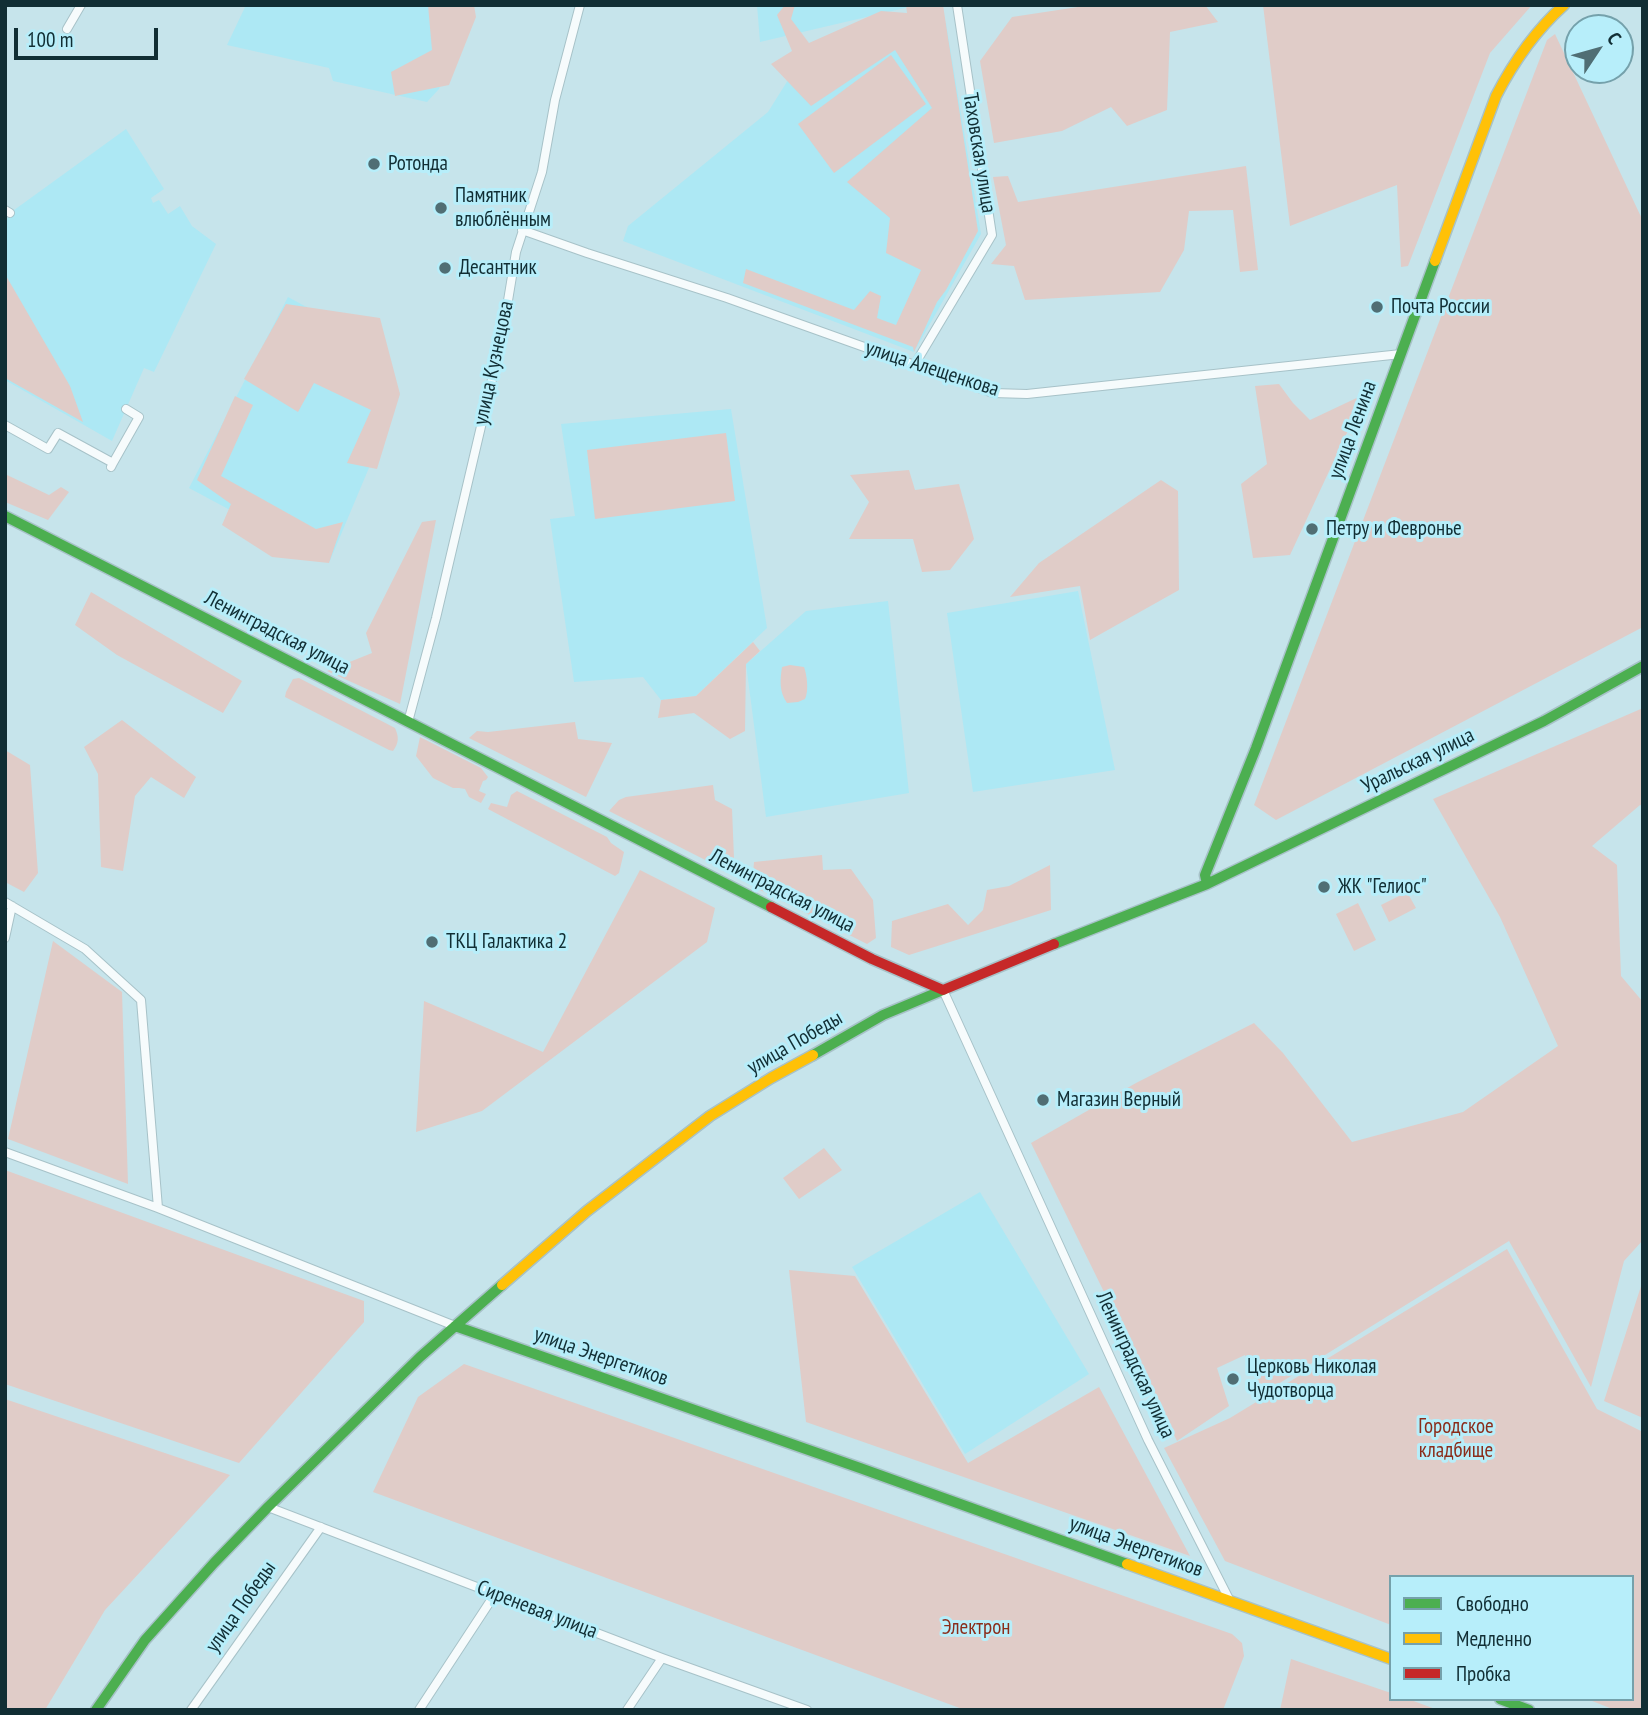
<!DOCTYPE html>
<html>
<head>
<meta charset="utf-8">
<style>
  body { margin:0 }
  #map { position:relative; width:1648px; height:1715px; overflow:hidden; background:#c6e4eb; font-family:"PT Sans Narrow",sans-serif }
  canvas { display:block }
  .frame { position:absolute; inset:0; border:7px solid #112e34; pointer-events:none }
  .legend { position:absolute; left:1389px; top:1575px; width:245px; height:126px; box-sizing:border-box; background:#b7eefa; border:2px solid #75a1ab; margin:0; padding:9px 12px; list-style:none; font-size:21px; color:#112e34 }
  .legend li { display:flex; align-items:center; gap:14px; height:35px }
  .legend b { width:35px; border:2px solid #75a1ab }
  .north { position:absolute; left:1564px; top:14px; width:70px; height:70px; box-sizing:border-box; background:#b7eefa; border:2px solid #75a1ab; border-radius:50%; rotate:54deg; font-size:19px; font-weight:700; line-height:28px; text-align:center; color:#112e34 }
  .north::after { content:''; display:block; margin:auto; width:24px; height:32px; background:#506e74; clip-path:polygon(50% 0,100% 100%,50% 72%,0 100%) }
  .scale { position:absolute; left:14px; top:28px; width:144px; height:32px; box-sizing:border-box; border:4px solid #112e34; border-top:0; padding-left:9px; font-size:21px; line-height:24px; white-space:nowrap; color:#112e34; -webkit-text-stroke:5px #b7eefa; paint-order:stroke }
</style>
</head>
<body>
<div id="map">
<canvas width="1648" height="1715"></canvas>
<div class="frame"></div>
<ul class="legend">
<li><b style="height:9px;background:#4caf50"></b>Свободно</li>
<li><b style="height:9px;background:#ffc107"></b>Медленно</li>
<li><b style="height:9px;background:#c62828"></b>Пробка</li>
</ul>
<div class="north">С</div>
<div class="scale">100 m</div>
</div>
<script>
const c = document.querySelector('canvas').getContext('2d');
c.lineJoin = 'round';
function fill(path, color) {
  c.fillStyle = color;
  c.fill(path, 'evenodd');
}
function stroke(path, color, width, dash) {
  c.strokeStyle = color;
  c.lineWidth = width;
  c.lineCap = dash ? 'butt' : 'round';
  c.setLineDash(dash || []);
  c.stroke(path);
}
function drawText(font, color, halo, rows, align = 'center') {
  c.font = font + ' "PT Sans Narrow",sans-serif';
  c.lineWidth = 6;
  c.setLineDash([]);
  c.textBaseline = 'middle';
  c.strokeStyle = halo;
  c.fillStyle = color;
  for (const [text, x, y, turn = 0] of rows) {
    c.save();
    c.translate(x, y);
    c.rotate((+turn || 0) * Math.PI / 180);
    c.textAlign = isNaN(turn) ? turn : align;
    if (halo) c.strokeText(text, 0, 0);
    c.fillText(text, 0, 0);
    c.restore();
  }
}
fill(new Path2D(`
  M246,5H466L439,89L427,102L333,81L329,68L227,45Z
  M757,5H909V7L760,42Z
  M946,23L981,234L914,352L623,241L628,226L768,112L793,72Z
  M126,129L164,189L151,198L153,203L159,200L168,214L180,206L192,226L216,244L154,372L144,368L112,441L5,380V223L10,213Z
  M288,297L379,346L400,394L329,563L189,488Z
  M731,409L767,628L696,696L661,700L643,677L574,682L550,519L575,516L561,424Z
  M1078,591L1115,770L973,792L947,613Z
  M888,601L909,793L766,817L746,664L806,611Z
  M980,1192L1089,1374L965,1454L852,1267Z`), '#ade8f4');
fill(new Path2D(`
  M428,5H474L476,17L449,85L395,96L391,72L432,50Z
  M785,5H795L791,19L809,43L881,11L907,13L906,5H943L978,231L946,290L937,302L914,352L913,347L743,283L746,269L854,310L870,291L881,296L877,318L896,325L921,270L886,253L890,218L847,182L932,108L895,50L811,106L771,64L792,51L777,15Z
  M1091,5H1205L1218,22L1170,32L1167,110L1127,126L1111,107L1062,131L994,143L980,61L1012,17Z
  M1263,5H1532L1490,53L1408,266L1401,267L1397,185L1290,226Z
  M1555,34L1643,221V627L1276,820L1254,805L1547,40Z
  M891,55L926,104L834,173L798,124Z
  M1246,166L1258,270L1240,272L1233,210L1189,211L1184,250L1160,292L1025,300L1014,266L991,264L1006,245L993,177L1008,176L1018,202Z
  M5,274L70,386L83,422L5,378Z
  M286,304L380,318L400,394L377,469L347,463L371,410L314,383L298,412L244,379Z
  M1279,384L1293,403L1310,420L1365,394L1290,555L1253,558L1241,484L1267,464L1255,386Z
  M235,396L253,405L221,476L316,529L343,522L329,563L272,557L222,525L231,504L197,480Z
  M726,433L735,501L595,519L587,450Z
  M909,470L915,490L959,484L974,539L950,570L922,572L913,539H849L869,502L850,475Z
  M5,474L49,495L61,487L69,492L48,520L5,502Z
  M1161,480L1178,491L1179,590L1090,640L1080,586L1010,597L1039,563Z
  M436,520L400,704L327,671L372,653L366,633L422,522Z
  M91,592L242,681L223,713L117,655L75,625Z
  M753,642L760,651L746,664L745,731L730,739L694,713L658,718L661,700L696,696Z
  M790,665L804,667C807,675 809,691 805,699L798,702L787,703C779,692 780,680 782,667Z
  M299,678L395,728C399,737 399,743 393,751L389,750L285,697L286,692L293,679Z
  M1643,708V806L1640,805L1592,846L1617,865L1621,976L1643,1002V1240L1624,1261L1591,1387L1509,1241L1262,1394L1245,1355L1217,1368L1229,1406L1177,1441L1031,1143L1136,1083L1254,1023L1283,1053L1352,1142L1463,1112L1558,1046L1500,917L1433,799Z
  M122,720L196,777L184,798L151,777L135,796L123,871L101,867L98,774L84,747Z
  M575,722L578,739L612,743L586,797L469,738L477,731L488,732Z
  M420,737L481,768L488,777L486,780L483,781L479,791L486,794L481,803L469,797L465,789L459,788H453L433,778L416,756Z
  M5,750L30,765L38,873L24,892L5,882Z
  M713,785L715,800L732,809L734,858L719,867L609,811L619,800L626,797Z
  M517,791L607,837L611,843L624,852L619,873L615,876L488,809L491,803L507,807L511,795Z
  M822,855L823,870L851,869L873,900L876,938L867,944L752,886L754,862Z
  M1050,865L1051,910L909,955L891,947L892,921L948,904L968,925L983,910L987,890L1009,886Z
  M640,870L715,908L707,942L482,1111L416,1132L424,1001L543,1052Z
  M1407,892L1416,908L1389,922L1381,905Z
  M1358,903L1376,940L1354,951L1336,914Z
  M53,941L122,992L128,1184L8,1139Z
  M824,1148L842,1170L799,1199L783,1178Z
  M5,1170L364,1301V1322L239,1463L5,1384Z
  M1507,1249L1597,1409L1643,1432V1710H1615L1587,1699H1632V1577H1391V1625L1225,1561L1164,1448L1230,1418Z
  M789,1270L855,1276L968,1463L1099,1387L1190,1556L806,1422Z
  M1643,1280V1418L1604,1401Z
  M464,1364L1232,1634L1242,1643L1244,1656L1223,1710H965L373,1492L418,1397Z
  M5,1399L230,1475L105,1610L45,1710H5Z
  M1291,1659L1391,1693V1699H1408L1438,1710H1280Z`), '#e0ccc8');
const street = new Path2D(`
  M67,29L81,5
  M5,210L10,213
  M522,230L587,253L727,298L993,393L1027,394L1401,354
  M915,364L992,235L957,5
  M5,425L48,449L58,433L113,463L111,467
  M113,463L139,417L126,409
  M408,722L436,618L502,337L516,252L542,172L555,100L580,5
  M5,902L85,949L141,1000L158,1208L455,1326
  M5,938L12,906
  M943,990L1148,1440L1230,1601
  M5,1152L158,1208
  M268,1507L662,1658L807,1710
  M191,1710L321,1527
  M419,1710L495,1594
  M627,1710L662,1658`);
const fast = new Path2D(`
  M5,516L771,907
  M1207,884L1205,875L1256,748L1435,261
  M1054,944L1207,884L1544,721L1643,666
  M813,1055L883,1015L943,990
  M455,1326L860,1468L1127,1564
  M1500,1699L1529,1710
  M96,1710L145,1640L214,1563L268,1507L420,1357L502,1285`);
const slow = new Path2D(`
  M1435,261L1496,96C1514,61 1535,31 1564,5
  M502,1285L587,1211L710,1116L771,1078L813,1055
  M1127,1564L1391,1659`);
const jam = new Path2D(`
  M771,907L872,959L943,990L1054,944`);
stroke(street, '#a7c2c8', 10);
stroke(fast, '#a7c2c8', 13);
stroke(slow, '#a7c2c8', 13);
stroke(jam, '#a7c2c8', 13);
stroke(street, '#f6fbfc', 8);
stroke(fast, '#4caf50', 10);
stroke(slow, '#ffc107', 10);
stroke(jam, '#c62828', 10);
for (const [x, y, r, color] of [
  [374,164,7,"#506e74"],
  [441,208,7,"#506e74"],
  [445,268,7,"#506e74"],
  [1377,307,7,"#506e74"],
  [1312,529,7,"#506e74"],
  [1324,887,7,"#506e74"],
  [432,942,7,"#506e74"],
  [1043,1100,7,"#506e74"],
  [1233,1379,7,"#506e74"]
]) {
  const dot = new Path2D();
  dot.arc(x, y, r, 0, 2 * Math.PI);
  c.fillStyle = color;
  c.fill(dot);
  stroke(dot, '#b7eefa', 2.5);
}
drawText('21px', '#112e34', '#b7eefa', [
  ["Таховская улица",979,153,81],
  ["улица Кузнецова",494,363,-78],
  ["улица Алещенкова",932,369,18],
  ["улица Ленина",1353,430,-70],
  ["Ленинградская улица",277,633,27],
  ["Уральская улица",1418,761,-26],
  ["Ленинградская улица",782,891,27],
  ["улица Победы",795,1043,-30],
  ["улица Энергетиков",601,1357,19],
  ["Ленинградская улица",1135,1365,65],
  ["улица Энергетиков",1136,1547,20],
  ["улица Победы",241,1607,-55],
  ["Сиреневая улица",537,1610,21]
]);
drawText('21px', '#112e34', '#b7eefa', [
  ["Ротонда",388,164],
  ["Памятник",455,196],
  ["влюблённым",455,220],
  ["Десантник",459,268],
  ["Почта России",1391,307],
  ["Петру и Февронье",1326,529],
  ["ЖК \"Гелиос\"",1338,887],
  ["ТКЦ Галактика 2",446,942],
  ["Магазин Верный",1057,1100],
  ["Церковь Николая",1247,1367],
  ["Чудотворца",1247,1391]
], 'left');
drawText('21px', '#8b2c1a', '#b7eefa', [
  ["Городское",1456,1427],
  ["кладбище",1456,1451],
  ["Электрон",976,1628]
]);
</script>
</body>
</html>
